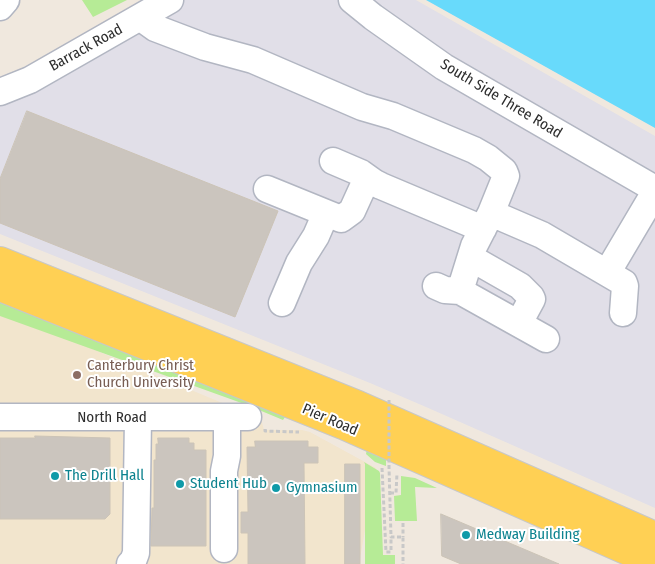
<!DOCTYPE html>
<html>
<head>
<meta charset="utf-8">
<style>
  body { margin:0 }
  canvas { display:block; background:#f0e8de }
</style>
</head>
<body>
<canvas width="655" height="564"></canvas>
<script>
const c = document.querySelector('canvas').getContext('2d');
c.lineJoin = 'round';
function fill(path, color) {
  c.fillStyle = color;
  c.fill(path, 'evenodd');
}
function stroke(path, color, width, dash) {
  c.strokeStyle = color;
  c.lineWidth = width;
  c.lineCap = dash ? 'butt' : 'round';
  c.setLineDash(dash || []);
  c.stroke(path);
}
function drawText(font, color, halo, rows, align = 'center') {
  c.font = font + ' "Fira Sans Condensed",sans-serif';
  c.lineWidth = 4;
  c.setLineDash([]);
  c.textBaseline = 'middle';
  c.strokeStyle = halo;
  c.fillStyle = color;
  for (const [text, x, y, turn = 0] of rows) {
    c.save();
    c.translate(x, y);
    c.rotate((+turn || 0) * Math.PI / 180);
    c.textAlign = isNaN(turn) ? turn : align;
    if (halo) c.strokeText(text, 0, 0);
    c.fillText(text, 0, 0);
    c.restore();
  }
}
fill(new Path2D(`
  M156,0H416L655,136V508L426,407L370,383L0,234V81Z`), '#e1dfe8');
fill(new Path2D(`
  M0,314L85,346L261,419L264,430H302L310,432L376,468L359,564H0Z`), '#f2e5cd');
fill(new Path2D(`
  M82,0H127L93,17Z
  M0,299L284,414L285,417L283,420L247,405L0,316Z
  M367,449L386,458V466L375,462L366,454Z
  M364,462L379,471L380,473L383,555H395V564H365V464Z
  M401,476L415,478L437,488L415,487L417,521H395L394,496L401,495Z`), '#b6eb96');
fill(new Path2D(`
  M426,0H655V128Z`), '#68dafb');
const building = new Path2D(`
  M27,111L278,211L235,317L0,223V179Z
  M35,436L110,438V514L105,519H0V438H35Z
  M158,438H189V443H194V450H206V546H151L152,508H154V460H156V444H158Z
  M255,441H308V447H318V463H304L305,564H248V533H241V512H248L247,447H255Z
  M345,464H360V564H345Z
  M441,514L559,564H461L442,556Z`);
fill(building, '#cbc5be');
stroke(building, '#ccc4b7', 1);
const minor = new Path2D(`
  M352,0L373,17L444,67L655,189
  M0,7L6,0
  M144,16L148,23L155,28L205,47L253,60L362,107L393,116L474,150L488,158L504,171L506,176L491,213
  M0,92L30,80L170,0
  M333,161L361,173L375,183L381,186L483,229
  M267,189L326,213L316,236L299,263L282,303
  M326,213L341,219L352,211L362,189L370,180
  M471,258L520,286L531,297L532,299L519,323
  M607,273L655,192
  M436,286L445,290L460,291
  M546,339L460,291L474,246L491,213L542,235L624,283L625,286L623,313
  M0,417H225L227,430V456L224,471V549
  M225,417H248
  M130,564L133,561L136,553L138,418`);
const major = new Path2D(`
  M0,261L358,405L655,536
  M0,287L343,425L655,563`);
stroke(minor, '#b2b6c2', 29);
stroke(major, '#c8c8c8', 30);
stroke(new Path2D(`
  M265,429V431L299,432
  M382,468L386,552H391V537
  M390,493H396L397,473
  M403,523V537`), '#c8c8c8', 3, [4, 2.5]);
stroke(minor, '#fff', 26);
stroke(major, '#ffd054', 28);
stroke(new Path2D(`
  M389,400V467L391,537H403V564`), '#c8c8c8', 3, [4, 2.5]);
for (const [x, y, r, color] of [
  [77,375,5,"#8d6e63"],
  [55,476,5,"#0f9aa8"],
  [180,484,5,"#0f9aa8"],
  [276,488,5,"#0f9aa8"],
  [466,535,5,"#0f9aa8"]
]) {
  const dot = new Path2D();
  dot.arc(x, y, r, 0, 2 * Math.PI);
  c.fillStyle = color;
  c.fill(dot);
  stroke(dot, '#fff', 2);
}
drawText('15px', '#2d2d2d', '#fff', [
  ["Barrack Road",86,48,-29],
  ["South Side Three Road",501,99,31],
  ["North Road",112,418],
  ["Pier Road",330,420,23]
]);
drawText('15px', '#785e54', '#fff', [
  ["Canterbury Christ",87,366],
  ["Church University",87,383]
], 'left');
drawText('15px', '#0d838f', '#fff', [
  ["The Drill Hall",65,476],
  ["Student Hub",190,484],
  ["Gymnasium",286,488],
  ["Medway Building",476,535]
], 'left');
</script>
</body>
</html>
